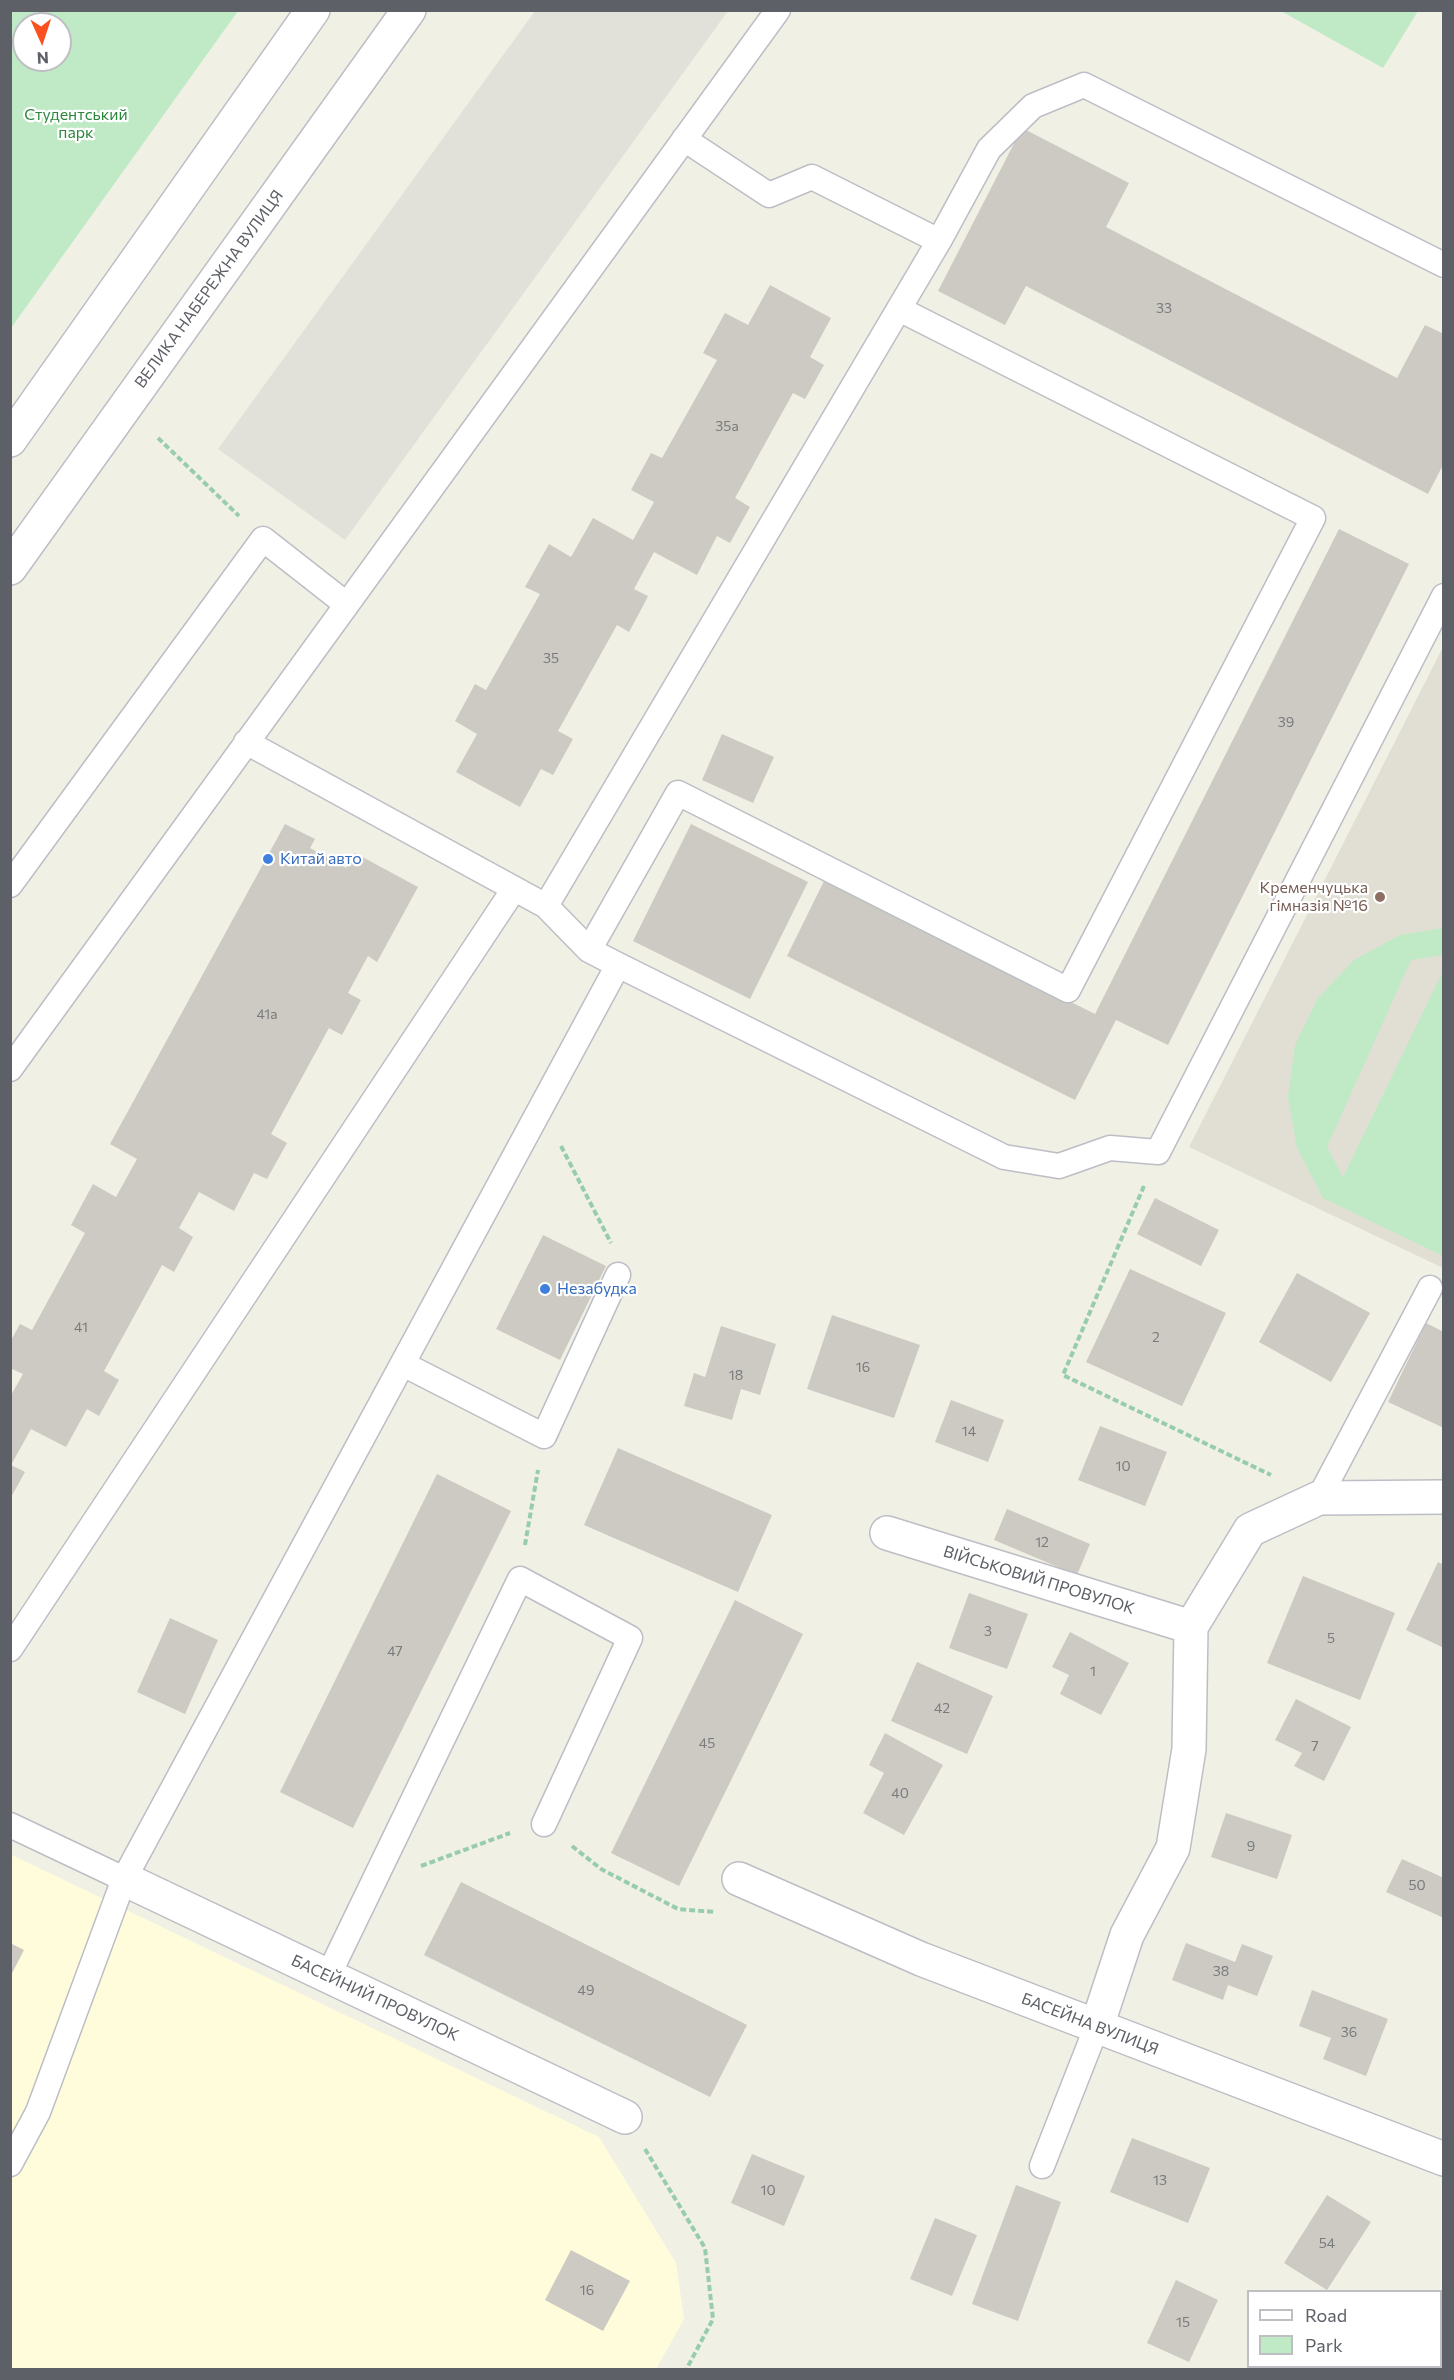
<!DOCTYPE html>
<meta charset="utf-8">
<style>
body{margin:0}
#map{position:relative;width:1454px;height:2380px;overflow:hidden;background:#f1f0e5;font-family:Commissioner,sans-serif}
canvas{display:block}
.frame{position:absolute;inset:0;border:12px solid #5d6067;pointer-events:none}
.legend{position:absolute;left:1247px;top:2290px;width:195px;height:78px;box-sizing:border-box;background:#fff;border:2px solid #bebfc2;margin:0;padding:8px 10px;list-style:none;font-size:18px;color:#5d6067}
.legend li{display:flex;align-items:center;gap:12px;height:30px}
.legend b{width:30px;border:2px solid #bebfc2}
.north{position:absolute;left:12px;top:12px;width:60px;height:60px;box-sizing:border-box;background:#fff;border:2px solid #bebfc2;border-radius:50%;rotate:177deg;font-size:16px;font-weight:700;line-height:24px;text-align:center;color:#5d6067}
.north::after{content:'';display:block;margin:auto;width:21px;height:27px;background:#fb5120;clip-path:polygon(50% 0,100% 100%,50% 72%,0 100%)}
</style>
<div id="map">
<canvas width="1454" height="2380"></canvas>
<div class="frame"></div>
<ul class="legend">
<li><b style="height:8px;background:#fff"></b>Road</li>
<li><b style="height:16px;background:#bfeac5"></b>Park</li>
</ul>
<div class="north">N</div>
</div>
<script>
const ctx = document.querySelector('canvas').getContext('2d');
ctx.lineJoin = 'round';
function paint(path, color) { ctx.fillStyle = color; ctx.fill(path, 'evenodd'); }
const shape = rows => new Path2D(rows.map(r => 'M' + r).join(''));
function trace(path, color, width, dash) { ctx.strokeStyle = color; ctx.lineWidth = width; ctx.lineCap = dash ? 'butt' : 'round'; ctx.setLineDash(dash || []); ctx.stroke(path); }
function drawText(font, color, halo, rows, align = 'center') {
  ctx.font = font + ' Commissioner,sans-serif'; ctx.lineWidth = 4.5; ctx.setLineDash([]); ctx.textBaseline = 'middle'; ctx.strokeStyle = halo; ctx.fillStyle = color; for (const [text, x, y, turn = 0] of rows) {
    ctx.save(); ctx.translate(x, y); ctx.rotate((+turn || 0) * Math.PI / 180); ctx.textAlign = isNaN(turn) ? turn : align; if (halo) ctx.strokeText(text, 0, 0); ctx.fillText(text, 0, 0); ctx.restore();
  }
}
const commercial = shape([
 [10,1854,599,2137,676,2263,684,2319,656,2369,11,2369]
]);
const industrial = shape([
 [535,11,728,11,345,540,218,449]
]);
const education = shape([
 [1443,647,1443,1268,1189,1147]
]);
const green = shape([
 [11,10,238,11,11,328,10,11],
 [24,24,60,24,60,60,24,60],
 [1281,11,1418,11,1383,68],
 [1443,928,1443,955,1411,960,1327,1147,1343,1177,1443,971,1443,1256,1323,1198,1297,1148,1288,1097,1295,1045,1318,998,1354,960,1400,935]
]);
const building = shape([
 [1022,128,1129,183,1106,227,1397,378,1425,325,1444,334,1444,463,1428,494,1026,286,1005,325,938,291],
 [770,285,831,318,810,357,824,365,805,399,793,393,735,498,750,507,730,543,717,536,697,575,654,552,634,589,648,596,643,606,629,632,617,625,558,731,573,739,553,775,541,769,520,807,456,772,477,734,455,721,475,684,486,690,540,594,525,587,549,544,571,557,593,518,633,540,654,502,631,490,651,453,662,458,717,360,703,353,725,313,748,325],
 [1339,529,1409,564,1168,1045,1116,1020,1075,1100,787,956,825,879,1095,1014],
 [722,734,774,757,753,803,702,780],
 [285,824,315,839,310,848,346,868,355,853,418,887,377,962,368,956,348,993,361,1000,342,1035,329,1028,271,1134,287,1143,267,1179,254,1173,234,1211,199,1192,179,1228,193,1237,174,1272,162,1265,104,1371,119,1380,99,1416,87,1409,66,1447,31,1429,11,1465,25,1472,10,1499,10,1397,23,1374,10,1368,10,1342,20,1324,32,1330,85,1233,71,1225,93,1184,116,1197,137,1159,110,1144],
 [691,824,808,882,750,999,633,941],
 [1155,1198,1219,1230,1201,1266,1137,1234],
 [543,1235,606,1266,560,1360,496,1329],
 [1130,1269,1226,1313,1182,1406,1086,1362],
 [1297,1273,1370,1313,1331,1382,1259,1342],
 [832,1315,920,1345,894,1418,807,1389],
 [1426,1323,1444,1332,1444,1428,1388,1402],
 [721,1326,776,1344,760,1395,741,1389,732,1420,684,1406,694,1373,705,1377],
 [951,1400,1004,1420,988,1462,935,1442],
 [1100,1426,1167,1452,1145,1506,1078,1480],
 [618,1448,772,1515,738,1592,584,1525],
 [437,1474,511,1511,353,1828,280,1792],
 [1007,1509,1090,1544,1077,1575,994,1540],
 [1438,1562,1444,1565,1444,1648,1406,1630],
 [1303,1576,1395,1613,1360,1700,1267,1663],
 [969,1593,1028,1614,1007,1669,949,1648],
 [735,1600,803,1634,679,1886,611,1853],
 [170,1618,218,1640,185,1714,137,1692],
 [1070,1632,1129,1663,1101,1715,1060,1694,1069,1675,1052,1667],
 [917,1662,993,1696,967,1754,891,1721],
 [1296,1699,1351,1727,1324,1781,1294,1766,1302,1753,1275,1740],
 [885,1733,943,1765,904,1835,863,1813,884,1773,869,1765],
 [1226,1813,1292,1835,1277,1879,1211,1857],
 [1402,1859,1444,1878,1444,1918,1386,1892],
 [461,1882,747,2025,710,2097,424,1955],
 [10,1943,24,1950,10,1977],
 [1186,1943,1235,1962,1242,1944,1273,1956,1257,1996,1228,1985,1223,2000,1172,1980],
 [1312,1990,1388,2019,1366,2076,1323,2059,1331,2038,1299,2026],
 [1132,2138,1210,2168,1188,2223,1110,2192],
 [752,2154,805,2176,784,2226,731,2203],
 [1016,2185,1061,2202,1018,2321,972,2304],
 [1327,2195,1371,2222,1327,2290,1284,2263],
 [935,2218,977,2235,952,2296,910,2279],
 [571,2250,630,2281,603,2331,545,2300],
 [1176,2280,1218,2300,1189,2362,1147,2343],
 [1256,2366,1324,2366,1323,2370,1255,2370]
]);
const path = shape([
 [158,438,239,516],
 [561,1146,611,1243],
 [1144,1186,1063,1375,1271,1475],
 [525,1545,538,1470],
 [572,1846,601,1869,678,1909,715,1912],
 [421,1866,510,1833],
 [645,2149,705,2248,713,2319,686,2370]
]);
const service = shape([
 [684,139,769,195,812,177,939,241,989,149,1033,106,1084,85,1444,265],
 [246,742,546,906,589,950,618,965,1004,1157,1059,1166,1110,1148,1158,1152,1444,596],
 [10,885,263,539,346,604],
 [546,906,939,241],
 [589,950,678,793,1068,990,1313,518,899,309],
 [10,1069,778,10],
 [403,1364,544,1436,618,1275],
 [1319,1498,1430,1288],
 [10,1649,514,889],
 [10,1825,124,1879],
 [328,1976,520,1579,630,1638,544,1824],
 [10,2164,38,2112,124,1879,618,965],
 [1042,2166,1097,2026]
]);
const minor = shape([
 [887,1533,1191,1627],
 [124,1879,625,2117],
 [739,1879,921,1959,1444,2159],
 [1097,2026,1127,1935,1173,1848,1189,1749,1191,1627,1250,1530,1319,1498,1444,1497]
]);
const tertiary = shape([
 [10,440,313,10],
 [10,568,409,10]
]);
const markers = [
 [268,859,6,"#3f7fe0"],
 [1380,897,6,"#8d6e63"],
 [545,1289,6,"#3f7fe0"]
];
const numberNames = [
 ["33",1164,308],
 ["35а",727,426],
 ["35",551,658],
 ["39",1286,722],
 ["41а",267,1014],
 ["41",81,1327],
 ["2",1156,1337],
 ["16",863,1367],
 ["18",736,1375],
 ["14",969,1431],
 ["10",1123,1466],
 ["12",1042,1542],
 ["3",988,1631],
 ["5",1331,1638],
 ["47",395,1651],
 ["1",1093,1671],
 ["42",942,1708],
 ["45",707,1743],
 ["7",1315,1746],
 ["40",900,1793],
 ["9",1251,1846],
 ["50",1417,1885],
 ["38",1221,1971],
 ["49",586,1990],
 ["36",1349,2032],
 ["13",1160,2180],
 ["10",768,2190],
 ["54",1327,2243],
 ["16",587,2290],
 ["15",1183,2322]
];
const parkNames = [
 ["Студентський",76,115],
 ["парк",76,133]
];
const streetNames = [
 ["ВЕЛИКА НАБЕРЕЖНА ВУЛИЦЯ",209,289,-54],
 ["ВІЙСЬКОВИЙ ПРОВУЛОК",1039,1580,17],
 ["БАСЕЙНИЙ ПРОВУЛОК",375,1998,25],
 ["БАСЕЙНА ВУЛИЦЯ",1090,2024,21]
];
const shopNames = [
 ["Китай авто",280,859],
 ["Незабудка",557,1289]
];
const educationNames = [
 ["Кременчуцька",1368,888],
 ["гімназія №16",1368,906]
];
paint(commercial, '#fffcdc');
paint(industrial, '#e1e1d9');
paint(education, '#e1dfd4');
paint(green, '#bfeac5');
paint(building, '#cccac2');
trace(service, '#bdbec5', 27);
trace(minor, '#bdbec5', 36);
trace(tertiary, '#bdbec5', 36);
trace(path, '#97ccae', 4, [6, 3]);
trace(service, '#fff', 24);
trace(minor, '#fff', 33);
trace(tertiary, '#fff', 33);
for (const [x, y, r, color] of markers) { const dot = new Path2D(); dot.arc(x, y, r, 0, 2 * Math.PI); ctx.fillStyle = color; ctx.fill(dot); trace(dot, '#fff', 2); }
drawText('14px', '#797a7e', null, numberNames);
drawText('16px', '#2c873d', '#fff', parkNames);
drawText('16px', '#5d6067', '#fff', streetNames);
drawText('16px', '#366cbe', '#fff', shopNames, 'left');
drawText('16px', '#785e54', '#fff', educationNames, 'right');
</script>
